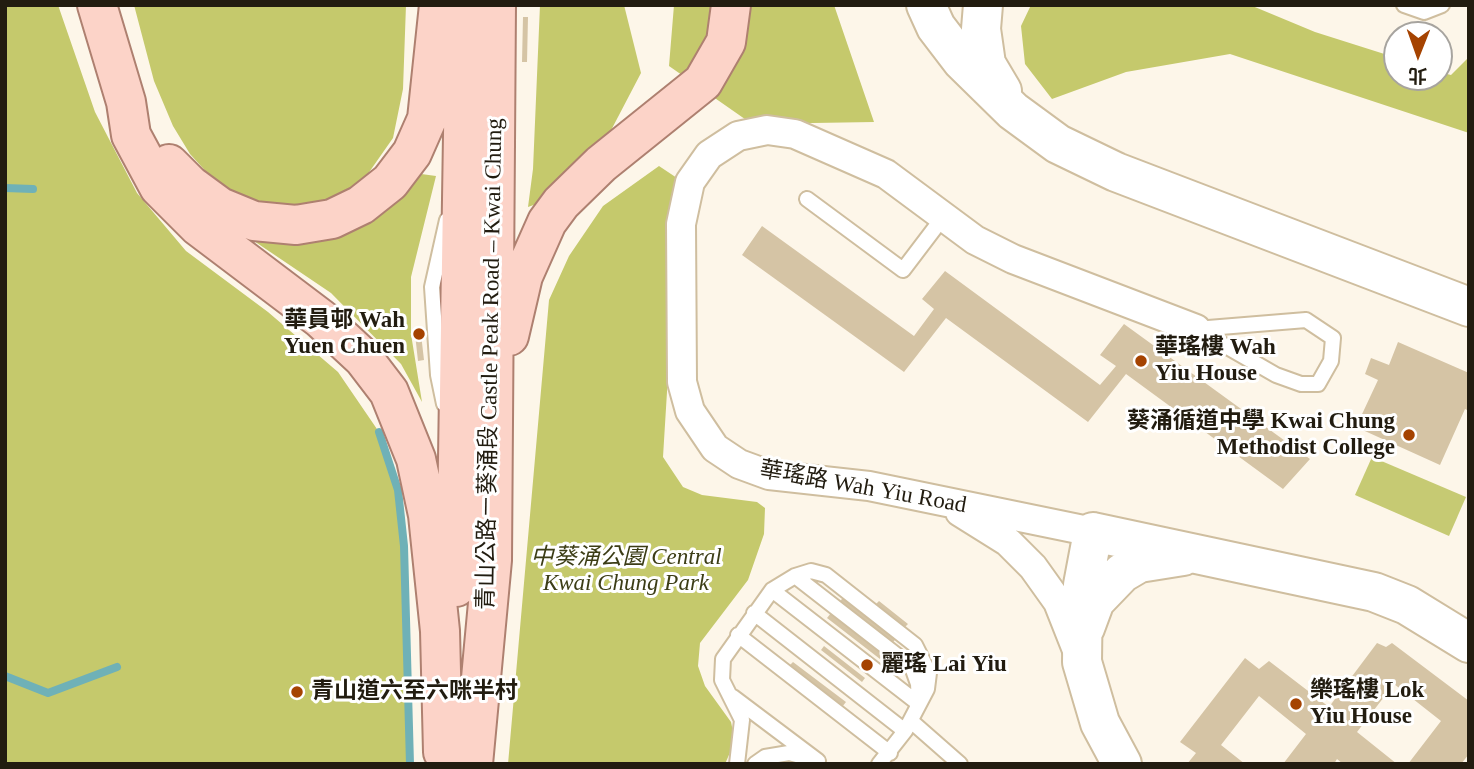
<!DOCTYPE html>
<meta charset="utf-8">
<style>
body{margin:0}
#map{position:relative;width:1474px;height:769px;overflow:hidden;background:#fdf6e9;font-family:"Times New Roman","Noto Sans TC",serif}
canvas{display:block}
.frame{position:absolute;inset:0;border:7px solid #221c10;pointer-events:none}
.north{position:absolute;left:1383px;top:21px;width:70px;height:70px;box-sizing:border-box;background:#fff;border:2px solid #a7a49f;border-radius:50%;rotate:181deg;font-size:19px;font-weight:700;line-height:28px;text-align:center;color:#221c10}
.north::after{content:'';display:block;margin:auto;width:24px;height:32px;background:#a54301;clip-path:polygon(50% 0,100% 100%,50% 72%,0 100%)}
</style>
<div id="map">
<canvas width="1474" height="769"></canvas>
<div class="frame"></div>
<div class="north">北</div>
</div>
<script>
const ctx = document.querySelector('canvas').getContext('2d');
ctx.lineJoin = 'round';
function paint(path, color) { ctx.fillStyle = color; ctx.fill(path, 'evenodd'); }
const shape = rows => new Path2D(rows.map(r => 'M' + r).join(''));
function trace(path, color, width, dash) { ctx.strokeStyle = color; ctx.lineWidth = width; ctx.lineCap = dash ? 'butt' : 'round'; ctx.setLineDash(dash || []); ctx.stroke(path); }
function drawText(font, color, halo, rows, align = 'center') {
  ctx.font = font + ' "Times New Roman","Noto Sans TC",serif'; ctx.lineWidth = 6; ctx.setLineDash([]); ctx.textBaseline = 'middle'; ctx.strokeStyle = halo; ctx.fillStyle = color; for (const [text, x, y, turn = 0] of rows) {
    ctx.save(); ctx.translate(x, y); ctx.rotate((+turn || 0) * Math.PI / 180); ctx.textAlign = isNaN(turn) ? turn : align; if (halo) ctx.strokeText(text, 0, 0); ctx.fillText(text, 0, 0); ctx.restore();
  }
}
const green = shape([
 [1372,457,1466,497,1449,536,1355,495]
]);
const forest = shape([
 [5,5,58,5,95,112,137,193,186,251,268,312,338,372,379,432,398,490,404,546,410,764,5,764],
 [134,5,406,5,403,89,393,138,365,178,344,198,289,210,231,199,190,154,173,126,154,81],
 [540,5,624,5,641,73,607,138,542,202,528,207,533,169],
 [674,5,834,5,874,122,752,124,669,66],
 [1031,5,1250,5,1315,32,1397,58,1397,77,1439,77,1439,72,1451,75,1469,57,1469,133,1230,54,1126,72,1052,99,1025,64,1021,26],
 [659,166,680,180,663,457,683,487,702,495,757,502,765,508,764,534,748,580,700,643,698,666,705,686,731,722,735,741,725,764,508,764,549,300,569,256,603,206],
 [414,173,436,176,411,277,411,334,422,402,401,364,331,293,214,214,257,233]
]);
const stream = shape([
 [5,188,33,189],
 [379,432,398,490,404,546,410,764],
 [5,676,48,693,117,667]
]);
const building = shape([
 [523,17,528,17,527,62,522,62],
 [762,226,914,336,934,309,922,299,945,271,1100,385,1116,366,1100,355,1124,324,1310,459,1283,489,1126,374,1088,422,946,318,904,372,742,255],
 [415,334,421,334,424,360,418,361],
 [1398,342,1469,373,1469,411,1465,409,1440,465,1356,427,1378,380,1365,374,1371,358,1389,365],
 [843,597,896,639,892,643,840,602],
 [879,601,908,624,904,628,875,605],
 [831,613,884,654,880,659,827,618],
 [1377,643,1386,647,1392,643,1469,701,1469,754,1461,764,1408,764,1441,721,1394,684,1357,732,1397,764,1343,764,1337,759,1334,764,1283,764,1306,734,1259,696,1221,745,1245,764,1187,764,1196,753,1180,742,1245,658,1259,669,1269,661,1329,707],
 [824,646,865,678,862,682,821,650],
 [793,662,846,702,842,707,789,666]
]);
const lane = shape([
 [1404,5,1424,12,1442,5],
 [807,199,903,270,944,216],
 [1306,320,1333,338,1331,361,1318,384,1301,384,1276,375,1196,329,1306,320],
 [444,404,438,375,432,287,447,220],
 [795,576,912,667,918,684,919,702],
 [772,590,919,704],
 [754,613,905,731],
 [738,635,890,753],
 [733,697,818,761],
 [911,721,960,764],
 [737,764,742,720,722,680,723,659,772,590,795,576,811,571,826,575,915,645,929,673,927,689,905,731,879,764],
 [755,764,765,757,789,753,808,758]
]);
const street = shape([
 [960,512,1008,542,1033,567,1058,602,1077,650],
 [1093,532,869,486,769,475,739,464,715,448,690,411,682,382,681,224,690,182,709,155,738,136,767,130,795,134,886,174,975,240,1013,259,1196,329]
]);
const secondary = shape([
 [926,5,936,27,962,61,1013,111,1058,144,1116,172,1469,307],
 [983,5,981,29,986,64,1002,91],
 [1085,628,1095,601,1122,573,1139,563,1183,556],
 [1122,764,1100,723,1082,662,1083,585,1093,532,1374,592,1407,605,1469,643]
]);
const primary = shape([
 [97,5,126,102,131,135,159,187,198,226,321,319,363,358,389,392,416,459,428,515,440,631,443,752],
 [169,164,190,185,220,207,254,221,296,225,332,219,361,205,390,182,412,153,427,119,439,5],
 [509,336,523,276,547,222,561,203,601,164,703,82,726,42,731,5],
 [456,587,465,5],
 [473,764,492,560,496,5]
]);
const markers = [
 [419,334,7,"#a54301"],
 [1141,361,7,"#a54301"],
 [1409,435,7,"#a54301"],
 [867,665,7,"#a54301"],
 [297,692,7,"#a54301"],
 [1296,704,7,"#a54301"]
];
const poiNames = [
 ["華員邨 Wah",405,321,"right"],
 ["Yuen Chuen",405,347,"right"],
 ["華瑤樓 Wah",1155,348],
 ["Yiu House",1155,374],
 ["葵涌循道中學 Kwai Chung",1395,422,"right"],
 ["Methodist College",1395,448,"right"],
 ["麗瑤 Lai Yiu",881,665],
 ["樂瑤樓 Lok",1310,691],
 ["Yiu House",1310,717],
 ["青山道六至六咪半村",311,692]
];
const streetNames = [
 ["青山公路－葵涌段 Castle Peak Road – Kwai Chung",491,364,-89],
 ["華瑤路 Wah Yiu Road",863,488,10]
];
const parkNames = [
 ["中葵涌公園 Central",626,558],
 ["Kwai Chung Park",626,584]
];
paint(green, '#c6ca73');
paint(forest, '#c5c96c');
trace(stream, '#6fb1b7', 8);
paint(building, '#d5c4a5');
trace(lane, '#cfbe9f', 18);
trace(street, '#cfbe9f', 32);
trace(secondary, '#cfbe9f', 42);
trace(primary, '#ae8070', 42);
trace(lane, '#fff', 14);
trace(street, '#fff', 28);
trace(secondary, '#fff', 38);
trace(primary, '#fcd3c8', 38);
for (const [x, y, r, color] of markers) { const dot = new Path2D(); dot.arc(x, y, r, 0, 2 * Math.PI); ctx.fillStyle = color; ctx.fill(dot); trace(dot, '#fff', 2.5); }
drawText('bold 23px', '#221c10', '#fff', poiNames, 'left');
drawText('23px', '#221c10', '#fff', streetNames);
drawText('italic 23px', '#3c3d16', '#fff', parkNames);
</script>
